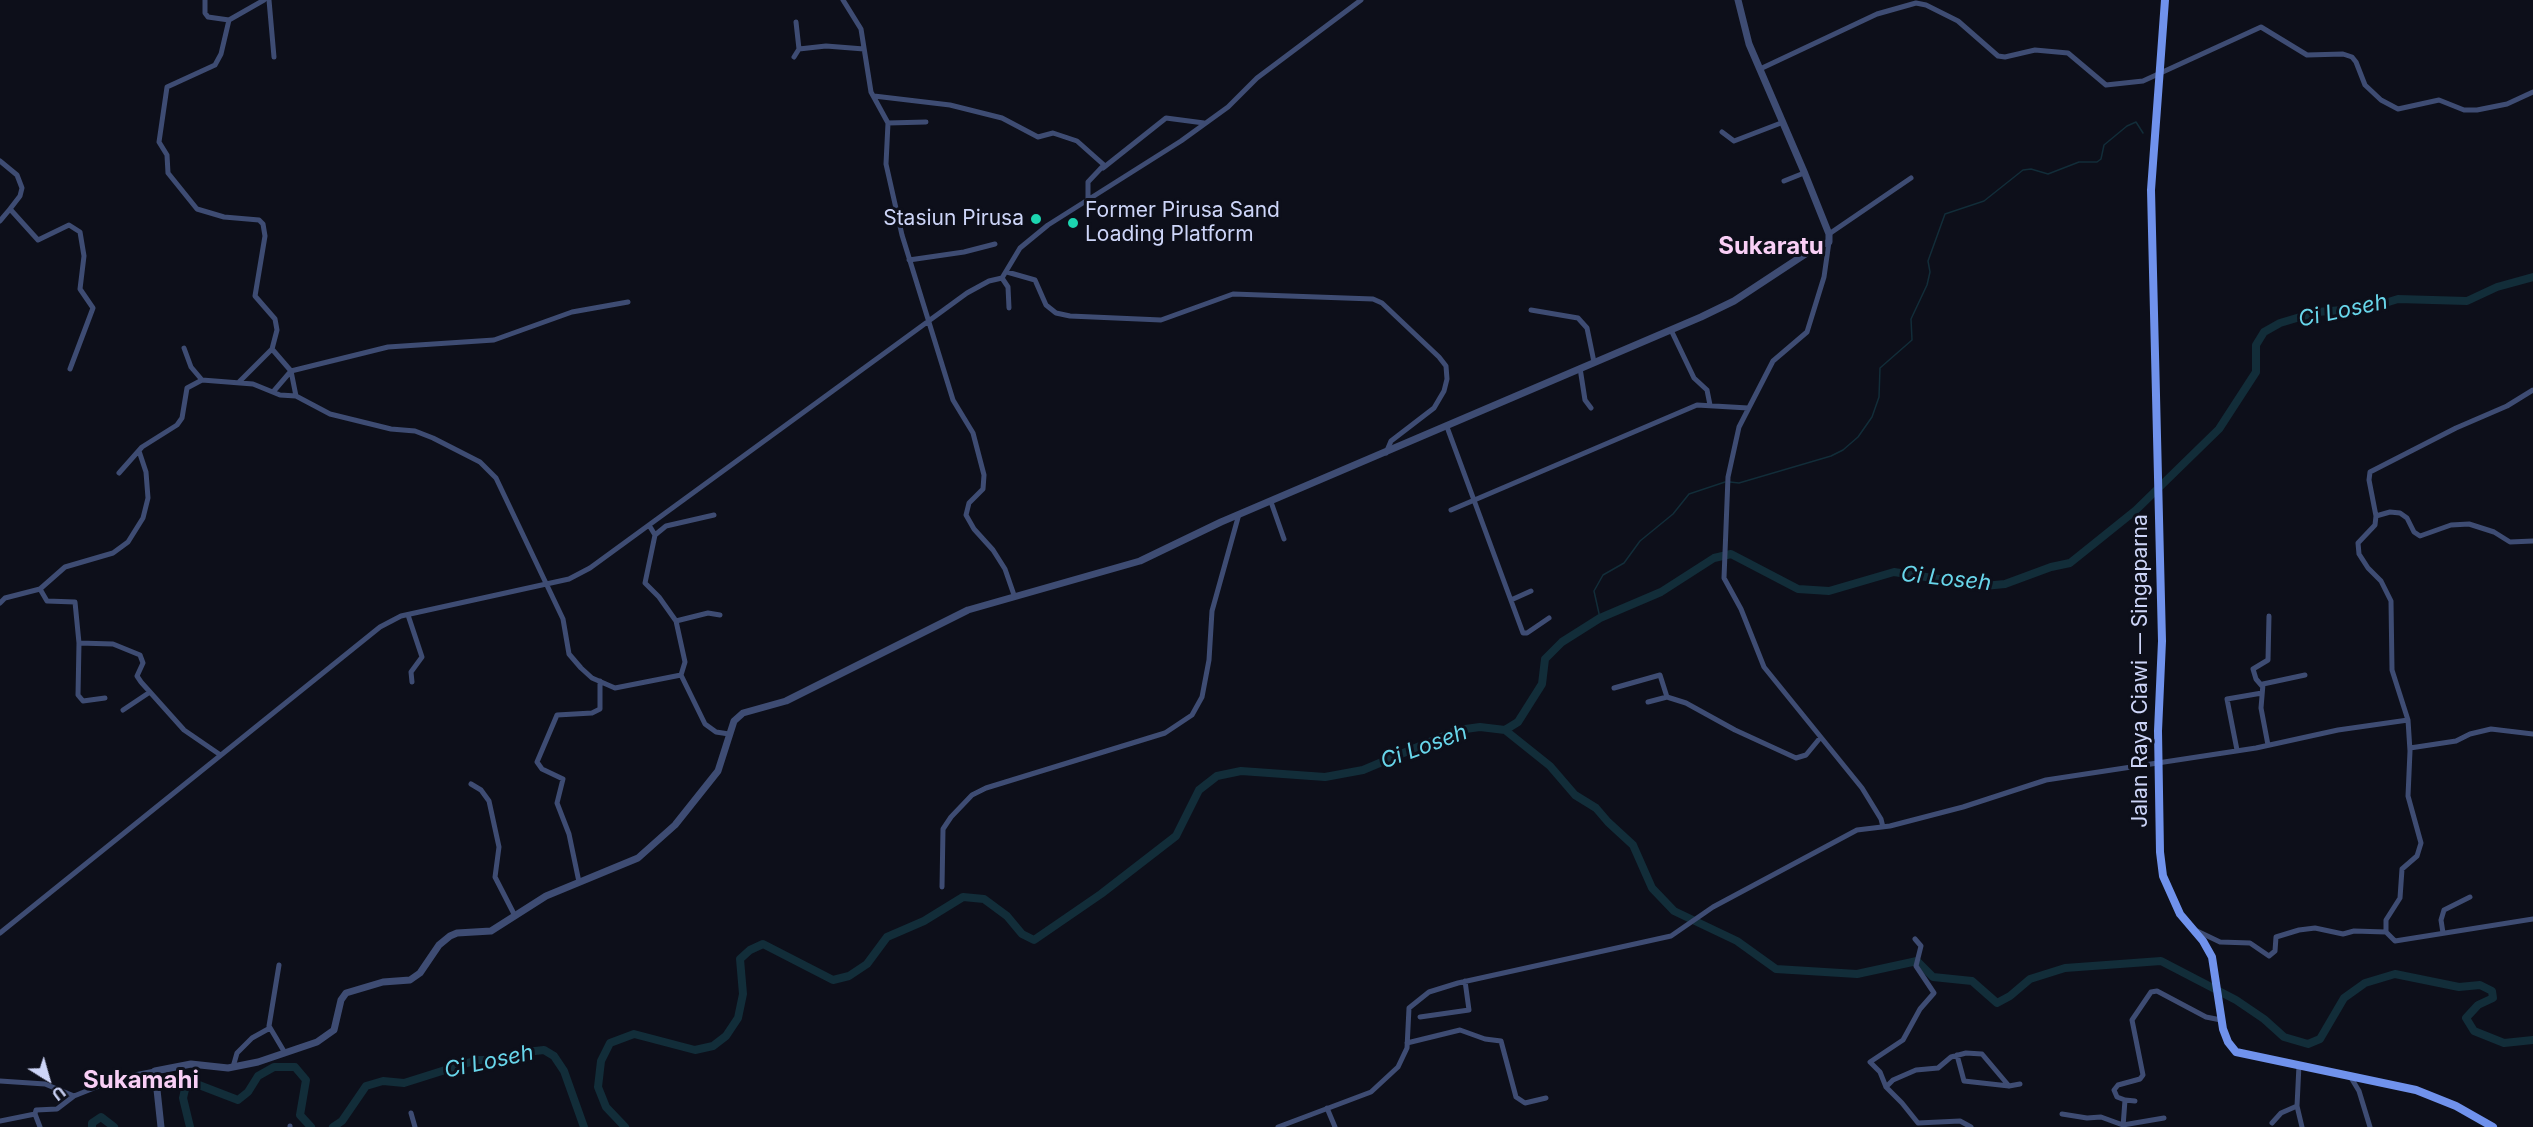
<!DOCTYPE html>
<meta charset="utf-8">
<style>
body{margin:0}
#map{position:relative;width:2533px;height:1127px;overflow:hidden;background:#0d0f1a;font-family:Inter,sans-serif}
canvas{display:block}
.north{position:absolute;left:18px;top:1049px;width:60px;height:60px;-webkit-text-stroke:4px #0d0f1a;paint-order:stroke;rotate:143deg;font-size:16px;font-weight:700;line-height:24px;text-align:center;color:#cdd5f8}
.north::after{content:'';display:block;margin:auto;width:21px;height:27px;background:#cdd5f8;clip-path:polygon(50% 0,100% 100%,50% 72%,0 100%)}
</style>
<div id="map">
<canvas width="2533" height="1127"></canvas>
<div class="north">U</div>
</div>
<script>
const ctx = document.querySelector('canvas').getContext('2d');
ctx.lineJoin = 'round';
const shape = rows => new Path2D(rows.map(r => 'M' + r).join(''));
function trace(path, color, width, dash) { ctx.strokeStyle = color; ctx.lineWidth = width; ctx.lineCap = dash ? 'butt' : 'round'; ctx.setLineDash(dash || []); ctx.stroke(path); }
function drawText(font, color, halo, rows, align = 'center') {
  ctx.font = font + ' Inter,sans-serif'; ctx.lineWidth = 6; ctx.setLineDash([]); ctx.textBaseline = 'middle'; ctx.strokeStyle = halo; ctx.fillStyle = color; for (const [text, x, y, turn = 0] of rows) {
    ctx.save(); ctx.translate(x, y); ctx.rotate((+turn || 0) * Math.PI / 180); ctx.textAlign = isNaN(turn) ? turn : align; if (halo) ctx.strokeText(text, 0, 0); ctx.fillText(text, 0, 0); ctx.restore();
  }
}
const stream = shape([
 [1730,482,1739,483,1831,456,1843,450,1858,437,1872,417,1879,397,1880,368,1912,340,1911,319,1927,285,1930,272,1928,261,1945,214,1984,201,2023,170,2031,169,2048,174,2079,162,2097,162,2101,159,2104,145,2127,126,2136,122,2143,133],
 [1600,618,1594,591,1603,575,1624,563,1640,541,1673,514,1689,494,1725,482]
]);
const river = shape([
 [1505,730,1550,766,1575,795,1596,808,1608,822,1633,845,1652,888,1674,911,1737,941,1776,969,1857,974,1917,961,1933,977,1972,981,1997,1003,2010,996,2030,979,2065,968,2161,961,2236,1000,2264,1019,2284,1037,2308,1044,2320,1039,2344,998,2365,983,2395,974,2459,987,2480,985,2492,991,2493,998,2478,1005,2466,1018,2474,1031,2504,1043,2533,1040],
 [92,1127,92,1123,101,1117,114,1127],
 [190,1127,183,1098,186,1085,199,1085,238,1100,248,1092,258,1076,274,1067,295,1067,306,1080,300,1115,311,1127],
 [333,1127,342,1121,366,1086,383,1081,404,1083,477,1060,511,1060,526,1052,544,1050,554,1056,564,1071,584,1127],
 [625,1127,606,1107,598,1087,601,1061,610,1043,634,1034,695,1050,713,1046,726,1036,738,1018,743,994,740,959,750,950,763,944,833,980,849,976,867,964,887,937,924,921,963,897,984,899,1007,916,1022,934,1034,940,1101,894,1176,836,1199,790,1217,776,1241,771,1325,777,1363,770,1458,730,1480,727,1505,730,1518,722,1542,684,1545,659,1562,642,1600,618,1661,592,1714,558,1731,554,1798,589,1829,591,1894,572,1984,586,2005,584,2051,567,2070,563,2136,510,2219,429,2256,372,2256,345,2264,332,2280,323,2317,312,2369,308,2398,299,2467,301,2497,287,2533,277]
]);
const minor = shape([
 [205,0,205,13,208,17,229,20,264,0],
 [269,0,274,57],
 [843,0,861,29,871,92,888,123,886,164,902,235,953,400,973,433,984,475,983,489,969,503,966,515,974,529,993,550,1005,569,1014,595],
 [229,20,221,54,215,65,167,87,159,142,167,155,168,173,197,209,224,217,259,220,263,224,265,236,255,296,275,319,277,330,272,349,291,371,296,396],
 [799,49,826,46,864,49],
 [794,57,799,49,796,22],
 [1760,69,1877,14,1916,3,1926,5,1958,21,1998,56,2005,57,2035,50,2068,53,2106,85,2143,81,2261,27,2307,55,2343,54,2352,57,2356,62,2365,85,2381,100,2398,109,2439,100,2464,110,2477,110,2507,104,2533,92],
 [874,96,950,105,1002,118,1038,137,1053,133,1077,141,1104,165,1088,182,1088,198],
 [888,123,926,122],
 [1722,132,1734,141,1781,123],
 [0,161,17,175,22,188,20,196,10,209,38,240,69,225,80,232,84,256,80,289,93,308,70,369],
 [1103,168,1166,118,1204,123],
 [1784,181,1804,173],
 [0,221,10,209],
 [1829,234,1911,178],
 [1829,242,1824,277,1807,332,1773,361,1739,427,1728,477,1724,578,1741,609,1764,667,1862,788,1881,819,1883,827],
 [909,260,964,252,995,244],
 [1007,272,1035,280,1046,305,1056,313,1070,316,1161,320,1233,294,1373,299,1382,303,1439,357,1446,366,1447,379,1444,391,1434,408,1391,441,1386,453],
 [1002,278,1008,287,1009,308],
 [1531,310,1578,318,1587,328,1594,362],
 [1671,330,1694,378,1707,390,1710,405],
 [184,348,191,367,202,380],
 [1580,368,1585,400,1591,408],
 [239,382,272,349],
 [2533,390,2507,406,2456,428,2370,472,2369,480,2376,516,2375,525,2358,543,2359,554,2368,568,2381,581,2391,601,2392,670,2408,720,2410,751,2408,796,2421,843,2417,856,2402,869,2400,898,2386,920,2386,932,2395,941,2533,919],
 [273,392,291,371,388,347,494,340,572,312,628,302],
 [1447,427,1523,633,1527,633,1549,618],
 [119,473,142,447,177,425,182,418,187,388,202,380,253,384,280,395,296,396,330,414,391,429,415,431,433,438,480,462,496,478,563,619,569,654,581,668,592,678,615,688,681,675,705,724,716,732,729,734],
 [1271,502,1284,539],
 [1451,510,1697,405,1748,408],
 [2376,516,2390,512,2400,513,2407,518,2414,532,2420,536,2451,525,2469,524,2494,532,2510,542,2533,541],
 [649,525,655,535,645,583,659,597,676,621,685,662,681,675],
 [655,535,666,526,714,515],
 [40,589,65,567,113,553,128,542,143,518,148,498,146,472,139,451],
 [1511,600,1531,591],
 [0,603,5,598,40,589,47,601,75,602,79,643,113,644,140,655,143,663,137,676,141,682,184,730,219,754],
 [408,615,422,657,411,672,412,682],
 [676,621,708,613,720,615],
 [79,643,78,695,83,701,105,698],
 [2262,686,2256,679,2253,669,2268,660,2269,616],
 [1614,688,1660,675,1667,697],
 [1648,702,1667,697,1686,703,1735,730,1796,758,1806,755,1820,738],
 [123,710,150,692],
 [2268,745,2261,708,2263,684,2305,675],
 [2410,748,2456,741,2470,734,2491,729,2533,734],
 [2237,750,2227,699,2262,693],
 [471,784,481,790,489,801,499,847,495,877,514,914],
 [579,882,569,834,557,803,563,779,542,769,537,762,557,715,592,713,600,709,600,681],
 [942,887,943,829,951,817,972,795,986,788,1165,733,1192,715,1202,697,1209,660,1212,611,1239,514],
 [2197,931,2220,942,2250,943,2269,956,2275,951,2276,937,2299,930,2315,928,2343,934,2354,931,2386,932],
 [0,933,380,627,401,616,569,579,590,568,967,293,989,281,1002,278,1020,248,1048,225,1181,141,1228,107,1257,78,1361,0],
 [2443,933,2441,920,2444,910,2470,897],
 [1915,939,1921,946,1916,966,1934,993,1920,1009,1903,1040,1870,1062,1880,1072,1886,1087,1902,1103,1918,1123,1960,1121,1971,1127],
 [279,965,269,1026,285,1053],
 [1420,1017,1469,1010,1465,981],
 [1407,1043,1460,1030,1485,1039,1501,1041,1516,1097,1525,1103,1546,1098],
 [1957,1055,1964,1081,2009,1086,2020,1084],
 [2299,1065,2297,1106,2302,1127],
 [233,1067,237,1053,252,1038,270,1028],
 [2350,1076,2359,1091,2370,1127],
 [0,1081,45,1084,74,1096,119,1078,155,1071],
 [1886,1087,1893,1080,1916,1070,1938,1068,1951,1057,1966,1053,1982,1054,2009,1086],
 [2125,1100,2135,1101],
 [1327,1108,1335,1127],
 [411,1113,415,1127],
 [2062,1114,2087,1118,2101,1117,2123,1125,2164,1118],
 [0,1121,35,1114],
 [2272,1123,2281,1113,2297,1106],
 [290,1126,290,1127],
 [40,1127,35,1114,36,1110,57,1109,74,1096],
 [1278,1127,1371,1092,1398,1067,1407,1048,1409,1008,1429,992,1458,983,1671,936,1713,907,1857,830,1890,826,1963,807,2046,780,2256,748,2338,730,2408,720],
 [2123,1127,2125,1100,2117,1097,2114,1090,2118,1085,2140,1079,2143,1075,2132,1020,2151,992,2157,991,2206,1017,2221,1020]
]);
const tertiary = shape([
 [161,1127,155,1071,191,1064,228,1068,258,1062,317,1042,334,1030,341,1000,346,993,383,982,410,980,420,973,439,945,450,936,457,933,491,931,546,896,638,858,675,825,718,771,734,721,743,713,786,701,968,610,1140,561,1221,522,1701,317,1734,301,1816,247,1829,242,1829,234,1805,174,1749,44,1738,0]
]);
const secondary = shape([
 [2165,0,2151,190,2162,641,2158,731,2160,852,2163,876,2180,914,2203,941,2212,957,2223,1029,2228,1042,2236,1052,2416,1090,2456,1106,2493,1127]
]);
const markers = [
 [1036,219,6,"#1cd5b0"],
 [1073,223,6,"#1cd5b0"]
];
const poiNames = [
 ["Former Pirusa Sand",1085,211],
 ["Loading Platform",1085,235],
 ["Stasiun Pirusa",1024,219,"right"]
];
const streetNames = [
 ["Jalan Raya Ciawi — Singaparna",2141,671,-90]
];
const waterNames = [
 ["Ci Loseh",2343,311,-12],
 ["Ci Loseh",1946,579,6],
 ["Ci Loseh",1424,747,-20],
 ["Ci Loseh",489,1062,-12]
];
const quarterNames = [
 ["Sukaratu",1771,247],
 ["Sukamahi",141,1081]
];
trace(stream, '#122d39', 1.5);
trace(river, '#122d39', 8);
trace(minor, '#3e4c73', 5);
trace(tertiary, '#3e4c73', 7);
trace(secondary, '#7092ec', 8);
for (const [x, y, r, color] of markers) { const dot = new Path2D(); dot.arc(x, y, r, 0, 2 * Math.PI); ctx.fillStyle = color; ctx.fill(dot); trace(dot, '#0d0f1a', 2); }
drawText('21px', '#cdd5f8', '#0d0f1a', poiNames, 'left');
drawText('21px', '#cdd5f8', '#0d0f1a', streetNames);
drawText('italic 22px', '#68d6eb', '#0d0f1a', waterNames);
drawText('bold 24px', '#f9cff6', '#0d0f1a', quarterNames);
</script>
